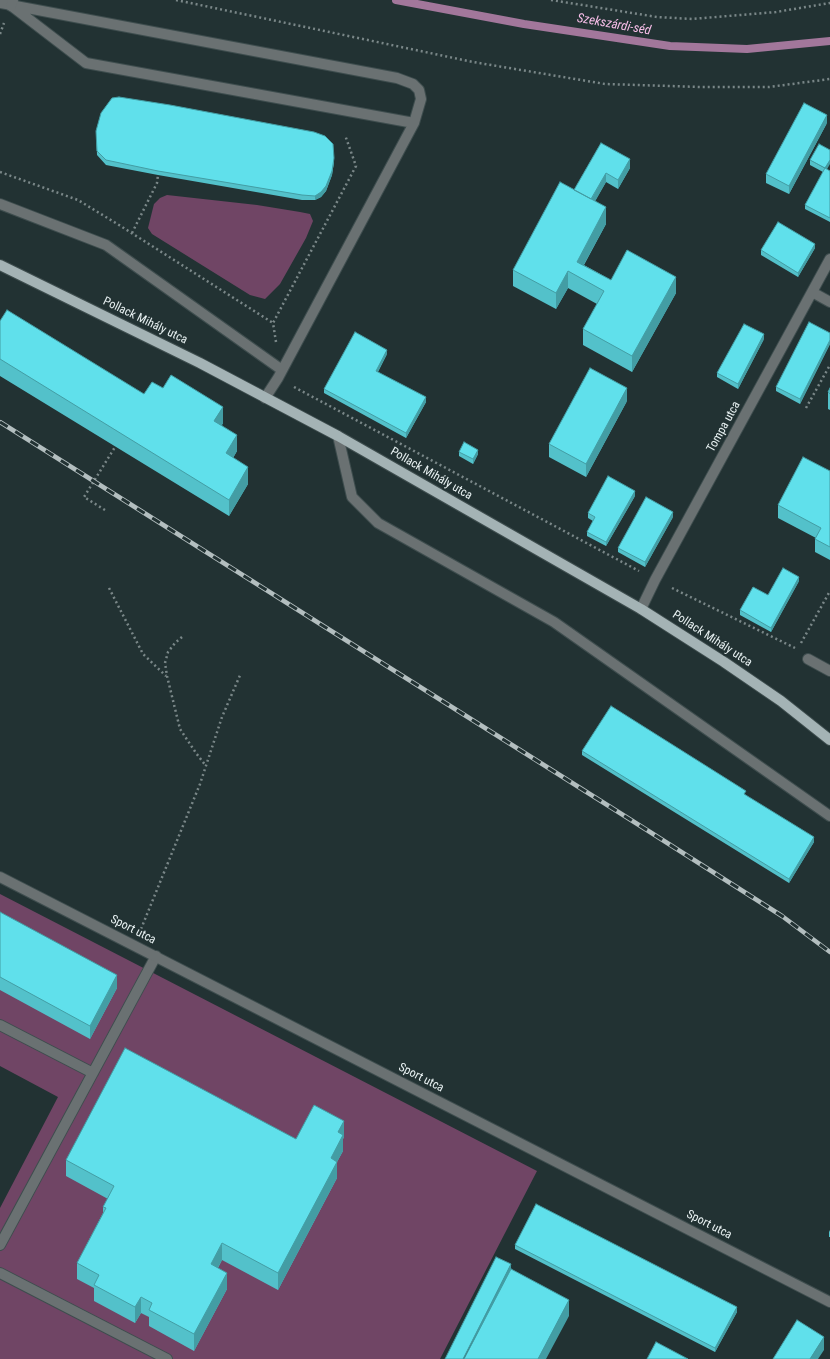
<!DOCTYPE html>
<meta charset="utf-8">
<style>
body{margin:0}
canvas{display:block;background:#223233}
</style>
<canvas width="830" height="1359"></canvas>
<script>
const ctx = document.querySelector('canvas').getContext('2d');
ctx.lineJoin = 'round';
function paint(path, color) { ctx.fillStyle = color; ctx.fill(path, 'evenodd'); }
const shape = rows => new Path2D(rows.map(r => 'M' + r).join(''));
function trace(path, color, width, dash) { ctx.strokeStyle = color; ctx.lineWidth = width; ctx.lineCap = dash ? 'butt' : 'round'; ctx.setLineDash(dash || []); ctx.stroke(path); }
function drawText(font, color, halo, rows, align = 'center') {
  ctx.font = font + ' "Roboto Condensed",sans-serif'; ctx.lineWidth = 4; ctx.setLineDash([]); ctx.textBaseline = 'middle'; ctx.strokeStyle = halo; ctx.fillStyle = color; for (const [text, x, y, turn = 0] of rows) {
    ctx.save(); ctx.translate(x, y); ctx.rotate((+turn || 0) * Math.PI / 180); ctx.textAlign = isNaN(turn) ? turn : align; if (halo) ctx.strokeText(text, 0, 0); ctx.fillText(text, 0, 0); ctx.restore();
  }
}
const green = shape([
 [167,195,257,205,300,212,310,214,313,221,306,238,280,284,265,299,250,295,152,234,148,228,154,204,160,198],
 [0,894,537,1171,440,1359,0,1359,0,1208,58,1097,0,1066]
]);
const stream = shape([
 [396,0,524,24,670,46,747,49,830,41]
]);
const path = shape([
 [176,0,473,62,605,84,701,87,769,87,830,79],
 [551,0,657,17,692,19,776,12,830,3],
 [0,34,4,23],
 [0,172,78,200,119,225,273,323],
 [132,233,157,183,158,175],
 [276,342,273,323,356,166,345,135],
 [294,387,639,571],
 [806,408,830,365],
 [105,510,84,497,115,447],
 [109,588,143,654,166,676],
 [672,588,795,648],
 [182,637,175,643,168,652,165,663,167,676,180,729,196,753,206,766],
 [801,643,830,591],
 [141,929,200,784,222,717,241,673]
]);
const lane = shape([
 [0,3,397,78,413,84,419,90,421,99,414,123,278,378,265,398],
 [13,7,86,63,414,123],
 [0,204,106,245,282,370],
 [338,436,352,497,378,523,554,622,830,816],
 [0,1025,93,1073],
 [0,1245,156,956],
 [0,1273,167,1359]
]);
const street = shape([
 [11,6,13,0],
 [812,292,830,302],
 [641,609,655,580,830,259],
 [808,659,830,671],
 [0,877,830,1302]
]);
const primary = shape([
 [0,265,200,363,338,436,641,609,724,662,781,701,830,740]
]);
const rail = shape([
 [0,422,650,832,782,916,830,952]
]);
const wall = shape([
 [827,123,789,194,766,183,766,174],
 [96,131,334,162,332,175,326,191,321,197,315,200,302,200,158,175,106,165,97,155],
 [601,143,630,168,618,189,606,182,595,201,606,224,584,265,611,280,676,293,632,372,583,345,583,329,597,304,568,288,556,309,513,286,513,270,574,190],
 [810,160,830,171,830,222,805,209,805,205,823,172,810,165],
 [815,248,798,277,761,255,761,250],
 [0,321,144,394,223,423,222,425,237,451,233,458,248,484,229,516,0,376],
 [830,333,830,344,800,404,776,391,776,387],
 [764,339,738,389,717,377,717,373],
 [387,354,378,372,426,402,406,438,324,393,324,389],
 [830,388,830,410,828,409,828,392],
 [627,401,586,477,549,457,549,444],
 [459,452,478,454,473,464,459,456],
 [830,471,830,560,815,552,815,539,816,538,778,518,778,505],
 [635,496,606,546,587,536,587,532,593,521,588,518,588,513],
 [673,517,645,567,618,552,618,548],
 [799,581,771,632,740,615,740,610],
 [582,751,746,795,746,796,814,842,789,883,582,755],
 [0,912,117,988,90,1039,0,990],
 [344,1137,343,1139,343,1151,337,1162,337,1178,278,1290,222,1260,218,1268,227,1289,194,1351,149,1326,149,1317,141,1313,135,1323,94,1301,94,1288,77,1279,77,1263,103,1213,103,1207,108,1199,66,1176,66,1160,296,1139],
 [830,1230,830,1237,829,1237,829,1232],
 [515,1245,737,1312,715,1352,515,1249]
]);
const shadedWall = shape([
 [827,115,827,123,789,194,789,186],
 [334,158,334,162,332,175,326,191,321,197,315,200,315,196],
 [630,159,630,168,618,189,618,180],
 [830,160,830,164,825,173,825,168],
 [606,173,606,182,588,214,588,205],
 [606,207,606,224,577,277,577,262],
 [815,244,815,248,798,277,798,273],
 [568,271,568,288,556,309,556,293],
 [676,277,676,293,632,372,632,356],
 [764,334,764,339,738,389,738,384],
 [830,340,830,344,800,404,800,399],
 [387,350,387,354,376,375,376,371],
 [627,388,627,401,586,477,586,464],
 [426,397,426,402,406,438,406,433],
 [223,407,223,423,214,437,214,421],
 [237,435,237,451,226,470,226,453],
 [478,450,478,454,473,464,473,459],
 [248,467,248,484,229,516,229,500],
 [635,491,635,496,606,546,606,542],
 [673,512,673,517,645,567,645,562],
 [799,577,799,581,771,632,771,628],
 [814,837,814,842,789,883,789,879],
 [117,975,117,988,90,1039,90,1026],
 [344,1121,344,1137,343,1139,343,1151,337,1162,337,1178,278,1290,278,1273,331,1158,338,1132],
 [222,1243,222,1260,211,1280,211,1264],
 [511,1264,511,1273,463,1359],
 [227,1273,227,1289,194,1351,194,1334],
 [141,1297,141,1313,135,1323,135,1307],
 [569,1300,569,1316,546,1359,538,1359],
 [737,1307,737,1312,715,1352,715,1348],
 [824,1337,824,1350,818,1359,810,1359]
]);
const building = shape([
 [119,97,170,105,314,132,325,136,333,144,334,158,332,171,326,186,321,192,315,196,302,195,158,171,106,160,97,151,96,131,101,113,112,98,119,97],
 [804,103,827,115,789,186,766,174,804,103],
 [601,143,630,159,618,180,606,173,591,199,574,190,601,143],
 [819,144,830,150,830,160,825,168,810,160,819,144],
 [825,168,830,171,830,218,805,205,825,168],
 [560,182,606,207,577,262,611,280,627,250,676,277,632,356,583,329,604,291,568,271,556,293,513,270,560,182],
 [778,222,815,244,798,273,761,250,778,222],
 [7,310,144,394,152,382,163,388,171,375,223,407,214,421,237,435,226,453,248,467,229,500,0,359,0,321,7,310],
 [809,322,830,333,830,340,800,399,776,387,809,322],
 [744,324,764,334,738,384,717,373,744,324],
 [355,332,387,350,376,371,426,397,406,433,324,389,355,332],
 [590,368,627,388,586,464,549,444,590,368],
 [830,388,830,394,828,392,830,388],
 [464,442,478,450,473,459,459,452,464,442],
 [803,457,830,471,830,547,815,539,821,528,778,505,803,457],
 [608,476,635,491,606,542,587,532,595,517,588,513,608,476],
 [646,497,673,512,645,562,618,548,646,497],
 [783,568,799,577,771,628,740,610,753,587,768,595,783,568],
 [611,706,746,791,744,794,814,837,789,879,582,751,611,706],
 [0,912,117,975,90,1026,0,977,0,912],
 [125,1048,296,1139,314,1105,344,1121,338,1132,343,1135,331,1158,337,1162,278,1273,222,1243,211,1264,227,1273,194,1334,149,1310,152,1303,141,1297,135,1307,94,1285,99,1275,77,1263,106,1208,103,1207,114,1186,66,1160,125,1048],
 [536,1204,737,1307,715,1348,515,1245,536,1204],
 [496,1257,511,1264,463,1359,445,1359,496,1257],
 [511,1269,569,1300,538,1359,464,1359,511,1269],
 [797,1320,824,1337,810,1359,773,1359,797,1320],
 [656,1342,688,1359,647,1359,656,1342]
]);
const streetNames = [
 ["Pollack Mihály utca",145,321,26],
 ["Tompa utca",724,427,-61],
 ["Pollack Mihály utca",431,474,30],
 ["Pollack Mihály utca",712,639,33],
 ["Sport utca",133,930,27],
 ["Sport utca",421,1078,27],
 ["Sport utca",709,1225,27]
];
const waterNames = [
 ["Szekszárdi-séd",614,25,10]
];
paint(green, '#704565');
trace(stream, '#a2779b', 8);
trace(lane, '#3e4d4e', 12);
trace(street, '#3e4d4e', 12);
trace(primary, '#3e4d4e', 12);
trace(path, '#7a8788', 2.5, [2, 3]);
trace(lane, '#6a7172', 10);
trace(street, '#6a7172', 10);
trace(primary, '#a4b3b5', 10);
trace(rail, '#b3bebf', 4.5);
trace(rail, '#223233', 3, [9]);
paint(wall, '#53c1ca');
paint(shadedWall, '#439da4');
paint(building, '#60e0eb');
trace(building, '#439da4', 1);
drawText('12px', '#e9f2f3', '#223233', streetNames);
drawText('italic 13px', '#f8bee9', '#223233', waterNames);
</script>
